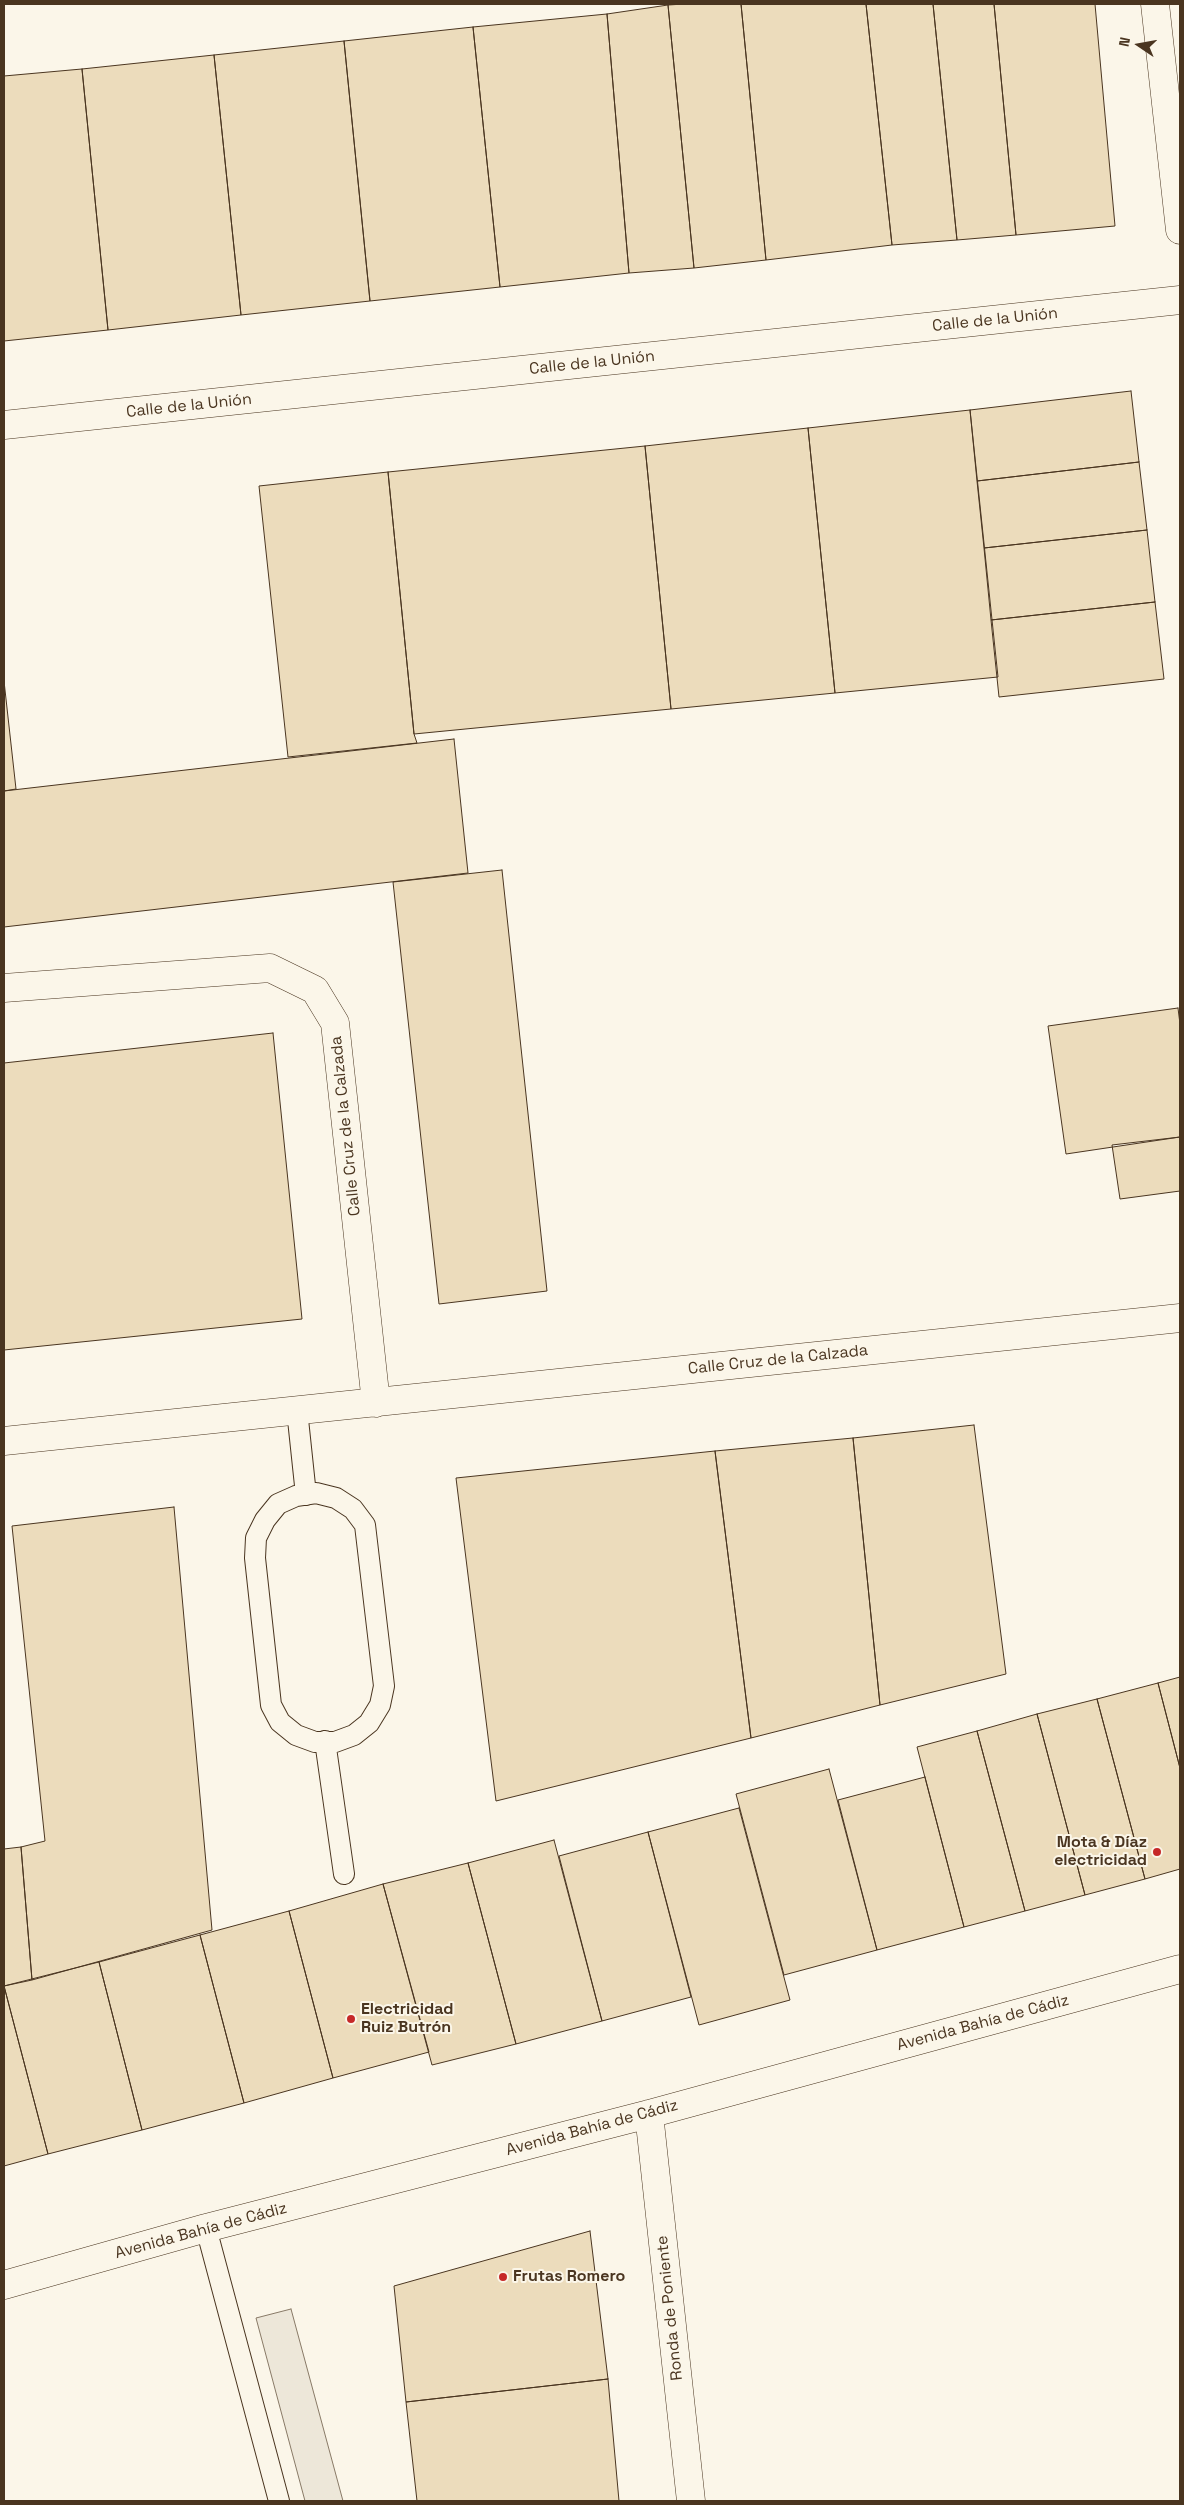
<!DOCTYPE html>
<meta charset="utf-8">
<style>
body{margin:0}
#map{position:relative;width:1184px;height:2505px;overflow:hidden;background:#fbf6e9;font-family:"Space Grotesk",sans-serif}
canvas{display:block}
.frame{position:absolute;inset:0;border:5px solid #4a3520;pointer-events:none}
.north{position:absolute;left:1114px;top:20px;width:50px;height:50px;-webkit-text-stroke:4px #fbf6e9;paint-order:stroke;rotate:282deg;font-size:14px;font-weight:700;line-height:20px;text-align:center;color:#4a3520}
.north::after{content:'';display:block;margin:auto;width:18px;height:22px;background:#4a3520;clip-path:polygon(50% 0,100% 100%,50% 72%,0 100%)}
</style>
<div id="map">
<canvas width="1184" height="2505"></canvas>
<div class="frame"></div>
<div class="north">N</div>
</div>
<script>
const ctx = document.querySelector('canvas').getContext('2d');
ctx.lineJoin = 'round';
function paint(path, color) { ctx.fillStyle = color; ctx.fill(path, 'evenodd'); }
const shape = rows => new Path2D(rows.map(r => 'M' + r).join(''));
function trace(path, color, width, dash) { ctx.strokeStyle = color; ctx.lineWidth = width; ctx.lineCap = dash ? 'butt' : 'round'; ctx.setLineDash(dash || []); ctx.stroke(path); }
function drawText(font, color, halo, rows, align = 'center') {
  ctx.font = font + ' "Space Grotesk",sans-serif'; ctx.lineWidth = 4; ctx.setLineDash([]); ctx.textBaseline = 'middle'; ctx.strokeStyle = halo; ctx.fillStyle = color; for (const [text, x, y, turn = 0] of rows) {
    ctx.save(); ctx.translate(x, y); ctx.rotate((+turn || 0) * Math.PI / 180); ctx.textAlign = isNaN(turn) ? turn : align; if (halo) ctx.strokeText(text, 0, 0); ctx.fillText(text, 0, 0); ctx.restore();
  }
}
const parking = shape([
 [291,2309,343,2501,305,2501,256,2318,291,2309]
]);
const building = shape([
 [684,4,741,4,766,260,694,268,668,5,684,4],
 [741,4,866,4,892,245,766,260,741,4],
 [866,4,933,4,957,240,892,245,866,4],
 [933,4,994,4,1016,235,957,240,933,4],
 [994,4,1095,4,1115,226,1016,235,994,4],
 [668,5,694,268,629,273,607,14,668,5],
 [607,14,629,273,500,287,473,27,607,14],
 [473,27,500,287,370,301,344,41,473,27],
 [344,41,370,301,241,315,214,55,344,41],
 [214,55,241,315,108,330,82,69,214,55],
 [82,69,108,330,4,341,4,76,82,69],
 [1131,391,1139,462,977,481,970,410,1131,391],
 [970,410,998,677,835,693,808,428,970,410],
 [808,428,835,693,671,709,645,446,808,428],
 [645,446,671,709,414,734,388,472,645,446],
 [1139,462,1147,530,984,548,977,481,1139,462],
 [388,472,414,734,417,743,288,757,259,486,388,472],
 [1147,530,1155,602,991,620,984,548,1147,530],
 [1155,602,1164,679,999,697,991,620,1155,602],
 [4,681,16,789,4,791,4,681],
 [454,739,468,873,4,927,4,791,454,739],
 [502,870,547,1291,439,1304,393,882,502,870],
 [1178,1008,1180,1024,1180,1137,1066,1154,1048,1026,1178,1008],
 [273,1033,302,1319,4,1350,4,1063,273,1033],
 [1180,1137,1180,1191,1120,1199,1112,1145,1180,1137],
 [974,1425,1006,1674,880,1705,853,1438,974,1425],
 [853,1438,880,1705,751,1738,715,1451,853,1438],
 [715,1451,751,1738,496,1801,456,1478,715,1451],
 [174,1507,212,1930,32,1980,21,1847,45,1841,12,1526,174,1507],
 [1180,1677,1180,1768,1158,1683,1180,1677],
 [1158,1683,1180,1768,1180,1869,1145,1879,1097,1699,1158,1683],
 [1097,1699,1145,1879,1085,1895,1037,1714,1097,1699],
 [1037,1714,1085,1895,1025,1911,977,1731,1037,1714],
 [977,1731,1025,1911,964,1927,917,1747,977,1731],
 [829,1769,877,1950,784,1975,736,1794,829,1769],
 [925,1777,964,1927,877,1950,838,1800,925,1777],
 [739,1808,790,2000,699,2025,648,1832,739,1808],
 [648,1832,691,1997,602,2021,559,1856,648,1832],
 [554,1840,602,2021,516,2044,468,1863,554,1840],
 [21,1847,32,1980,4,1986,4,1849,21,1847],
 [468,1863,516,2044,432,2065,383,1884,468,1863],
 [383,1884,429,2052,333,2078,289,1911,383,1884],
 [289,1911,333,2078,244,2103,200,1935,289,1911],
 [200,1935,244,2103,142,2130,99,1962,200,1935],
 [99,1962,142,2130,48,2154,4,1986,99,1962],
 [4,1986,48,2154,4,2166,4,1986],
 [590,2231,608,2379,406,2402,394,2286,590,2231],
 [608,2379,619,2501,417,2501,406,2402,608,2379]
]);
const lane = shape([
 [297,1410,306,1495],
 [316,1493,336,1498,353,1509,365,1525,384,1686,380,1705,369,1723,354,1735,335,1742,315,1742,296,1735,280,1722,271,1705,255,1558,256,1538,265,1520,278,1504,296,1496,316,1493],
 [325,1741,344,1874],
 [206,2228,279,2501]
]);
const street = shape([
 [1155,4,1180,230],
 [4,425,1180,300],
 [4,988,270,968,315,990,335,1023,376,1403],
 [4,1441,1180,1318],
 [649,2114,691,2501],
 [4,2285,206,2228,649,2114,1180,1969]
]);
const markers = [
 [1157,1852,5,"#c62828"],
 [351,2019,5,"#c62828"],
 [503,2277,5,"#c62828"]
];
const streetNames = [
 ["Calle de la Unión",995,320,-6],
 ["Calle de la Unión",592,363,-6],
 ["Calle de la Unión",189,406,-6],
 ["Calle Cruz de la Calzada",346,1126,-96],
 ["Calle Cruz de la Calzada",778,1360,-6],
 ["Avenida Bahía de Cádiz",983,2023,-15],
 ["Avenida Bahía de Cádiz",592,2128,-15],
 ["Avenida Bahía de Cádiz",201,2231,-15],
 ["Ronda de Poniente",670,2308,-96]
];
const poiNames = [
 ["Mota & Díaz",1147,1843,"right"],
 ["electricidad",1147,1861,"right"],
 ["Electricidad",361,2010],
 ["Ruiz Butrón",361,2028],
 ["Frutas Romero",513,2277]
];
paint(parking, '#ede7d9');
trace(parking, '#887966', 1);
paint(building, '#ecdcbc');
trace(building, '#4a3520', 1);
trace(lane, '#4a3520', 22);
trace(street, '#4a3520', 29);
trace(lane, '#fbf6e9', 20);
trace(street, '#fbf6e9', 28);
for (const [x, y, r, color] of markers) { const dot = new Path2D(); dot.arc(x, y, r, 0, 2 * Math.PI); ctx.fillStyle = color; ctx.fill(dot); trace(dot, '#fbf6e9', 2); }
drawText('16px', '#4a3520', '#fbf6e9', streetNames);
drawText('bold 16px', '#4a3520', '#fbf6e9', poiNames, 'left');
</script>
